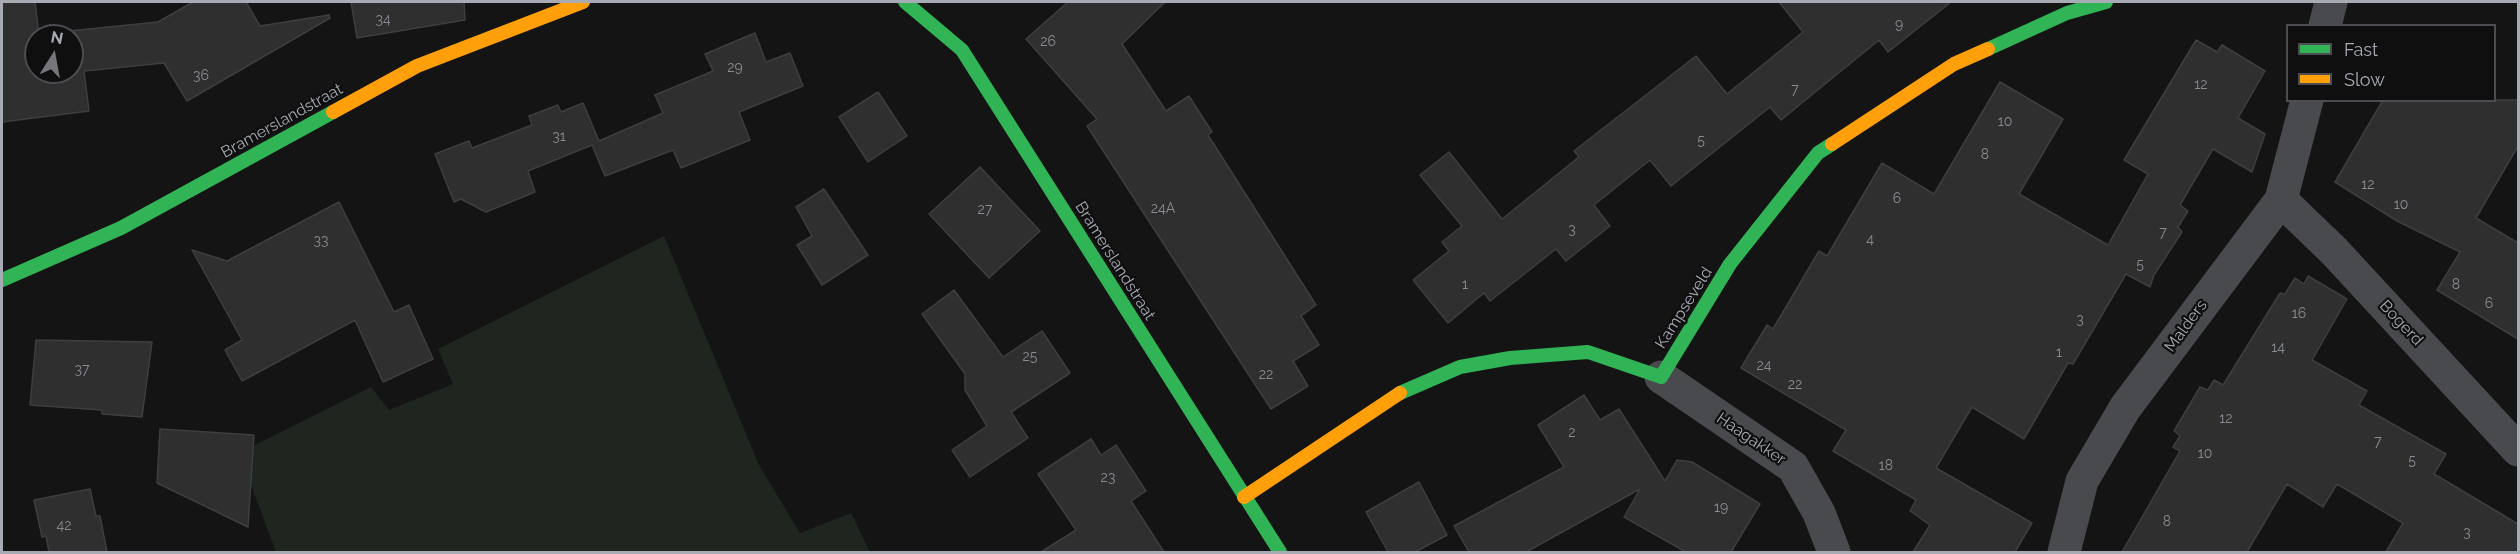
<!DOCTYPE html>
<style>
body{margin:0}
#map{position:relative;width:2520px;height:554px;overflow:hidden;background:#141415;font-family:Raleway,sans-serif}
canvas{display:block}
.frame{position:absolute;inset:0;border:3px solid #a7abb4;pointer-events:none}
.legend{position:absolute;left:2286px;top:24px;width:210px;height:78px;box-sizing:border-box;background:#0f0f10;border:2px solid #4c4d52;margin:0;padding:8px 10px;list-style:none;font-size:18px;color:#a7abb4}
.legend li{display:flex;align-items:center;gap:12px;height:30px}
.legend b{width:30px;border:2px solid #4c4d52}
.north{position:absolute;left:24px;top:24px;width:60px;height:60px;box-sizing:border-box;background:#0f0f10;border:2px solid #4c4d52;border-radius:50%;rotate:11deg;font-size:16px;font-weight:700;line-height:24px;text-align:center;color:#a7abb4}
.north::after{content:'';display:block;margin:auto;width:21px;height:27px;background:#74767c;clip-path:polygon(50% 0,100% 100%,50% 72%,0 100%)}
</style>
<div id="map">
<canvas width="2520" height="554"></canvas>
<div class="frame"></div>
<ul class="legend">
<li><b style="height:8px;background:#30b455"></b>Fast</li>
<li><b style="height:8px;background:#ff9f0a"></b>Slow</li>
</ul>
<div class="north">N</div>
</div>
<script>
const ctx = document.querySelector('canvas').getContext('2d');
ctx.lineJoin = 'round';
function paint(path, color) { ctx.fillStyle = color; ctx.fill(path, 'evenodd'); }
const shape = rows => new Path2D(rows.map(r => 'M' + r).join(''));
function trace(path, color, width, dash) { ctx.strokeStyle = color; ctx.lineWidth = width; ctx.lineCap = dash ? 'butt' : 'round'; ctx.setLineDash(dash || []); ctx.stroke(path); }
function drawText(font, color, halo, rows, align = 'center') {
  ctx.font = font + ' Raleway,sans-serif'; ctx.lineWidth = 4.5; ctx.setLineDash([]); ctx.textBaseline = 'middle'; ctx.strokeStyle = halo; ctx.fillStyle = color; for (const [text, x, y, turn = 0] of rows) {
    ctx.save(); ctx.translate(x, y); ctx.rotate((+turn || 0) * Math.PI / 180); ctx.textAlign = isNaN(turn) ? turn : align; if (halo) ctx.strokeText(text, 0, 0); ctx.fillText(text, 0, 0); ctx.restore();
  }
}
const green = shape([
 [664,236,759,465,800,533,851,513,870,552,276,552,239,453,371,387,389,410,453,384,438,349]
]);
const building = shape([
 [2,2,35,2,39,34,158,22,193,2,246,2,260,26,329,15,330,18,187,101,164,63,84,71,89,111,2,122,2,2],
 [36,36,72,36,72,72,36,72,36,36],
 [351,2,464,2,465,20,357,38,351,2],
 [1068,2,1165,2,1122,44,1166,111,1189,96,1212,132,1208,135,1316,305,1301,316,1319,345,1293,361,1308,386,1271,409,1087,126,1097,119,1026,39,1068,2],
 [1779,2,1951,2,1888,52,1879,40,1781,120,1770,107,1671,186,1650,160,1594,205,1610,226,1566,261,1556,249,1490,301,1484,293,1448,323,1413,280,1449,251,1442,242,1462,226,1420,175,1449,152,1502,219,1579,157,1574,151,1696,56,1727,94,1803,32,1779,2],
 [755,33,766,62,790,53,803,86,739,112,750,140,681,168,673,150,605,176,592,145,528,171,535,192,486,212,461,199,454,202,435,154,469,141,472,148,532,125,529,116,558,105,561,112,583,103,599,141,663,113,655,95,713,71,705,54,755,33],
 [2196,40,2217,52,2222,45,2265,71,2238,118,2265,134,2252,172,2213,149,2180,205,2188,211,2178,227,2182,232,2154,275,2150,287,2126,274,2073,364,2068,363,2024,439,1972,407,1936,468,2032,523,2015,552,1913,552,1930,525,1910,511,1916,500,1833,451,1846,430,1741,368,1767,325,1773,329,1819,251,1827,256,1882,163,1934,194,2000,82,2063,119,2019,194,2108,245,2148,174,2124,160,2196,40],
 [878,92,907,136,868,162,839,117,878,92],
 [2383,100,2518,100,2518,146,2476,218,2518,243,2518,339,2437,290,2460,252,2397,221,2335,182,2383,100],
 [980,167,1040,231,989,278,929,214,980,167],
 [824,189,868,255,822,285,797,245,812,236,796,207,824,189],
 [339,202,394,312,409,305,433,359,383,382,355,320,242,381,225,350,242,340,192,250,227,261,339,202],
 [2308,276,2347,299,2312,360,2367,391,2359,405,2446,454,2434,474,2518,524,2518,552,2386,552,2403,523,2337,484,2323,507,2287,484,2247,552,2122,552,2180,451,2173,447,2180,436,2174,431,2200,387,2208,390,2214,380,2223,385,2280,293,2285,294,2295,278,2304,284,2308,276],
 [954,290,1003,357,1042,331,1070,373,1011,412,1028,438,970,477,952,450,987,426,965,390,965,374,922,314,954,290],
 [36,340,152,342,142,417,102,414,102,410,30,405,36,340],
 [1584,395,1600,420,1619,409,1665,481,1677,460,1692,462,1760,504,1731,552,1686,552,1624,517,1640,489,1526,552,1469,552,1454,526,1564,467,1538,425,1584,395],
 [160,429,254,435,248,527,157,483,160,429],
 [1091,439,1101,455,1116,445,1146,491,1131,501,1164,552,1041,552,1076,530,1038,474,1091,439],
 [1419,482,1447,535,1415,552,1388,552,1366,512,1419,482],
 [90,489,96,516,100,516,107,552,49,552,46,536,42,537,34,500,90,489]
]);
const street = shape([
 [2325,26,2331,2],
 [2281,200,2334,251,2518,450],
 [1661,377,1793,467,1819,513,1834,552],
 [2064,552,2082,481,2125,408,2281,200,2307,100]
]);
const fast = shape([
 [905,2,962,50,1280,552],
 [1988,49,2067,13,2106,2],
 [2,280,121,228,333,112],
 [1400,393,1460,367,1510,358,1588,352,1661,377,1730,264,1818,153,1832,144]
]);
const slow = shape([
 [333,112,417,66,583,2],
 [1832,144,1954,64,1988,49],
 [1244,497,1400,393]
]);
const numberNames = [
 ["34",383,20],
 ["9",1899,25],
 ["26",1048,42],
 ["29",735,68],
 ["36",201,76],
 ["12",2201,85],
 ["7",1795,90],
 ["10",2005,122],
 ["31",559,137],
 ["5",1701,141],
 ["8",1985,155],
 ["12",2368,185],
 ["6",1897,199],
 ["10",2401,205],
 ["24A",1163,209],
 ["27",985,210],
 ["3",1572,230],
 ["7",2163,233],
 ["4",1870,240],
 ["33",321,241],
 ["5",2140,265],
 ["1",1465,285],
 ["8",2456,285],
 ["6",2489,304],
 ["16",2299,314],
 ["3",2080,320],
 ["14",2278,348],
 ["1",2059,353],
 ["25",1030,357],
 ["24",1764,366],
 ["37",82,370],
 ["22",1266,375],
 ["22",1795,385],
 ["12",2226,419],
 ["2",1572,433],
 ["7",2378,442],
 ["10",2205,454],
 ["5",2412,461],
 ["18",1886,466],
 ["23",1108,478],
 ["19",1721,508],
 ["8",2167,522],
 ["42",64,526],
 ["3",2467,533]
];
const streetNames = [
 ["Bramerslandstraat",282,121,-29],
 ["Bramerslandstraat",1115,261,58],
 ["Kampseveld",1684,308,-58],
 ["Bogerd",2401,323,47],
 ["Malders",2186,326,-54],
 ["Haagakker",1751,439,34]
];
paint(green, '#1f251f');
paint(building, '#2f2f30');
trace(building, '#3d3e41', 1.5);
trace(street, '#494a4d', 33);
trace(fast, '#30b455', 14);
trace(slow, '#ff9f0a', 14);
drawText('14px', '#898c93', null, numberNames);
drawText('16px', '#a7abb4', '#0f0f10', streetNames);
</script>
